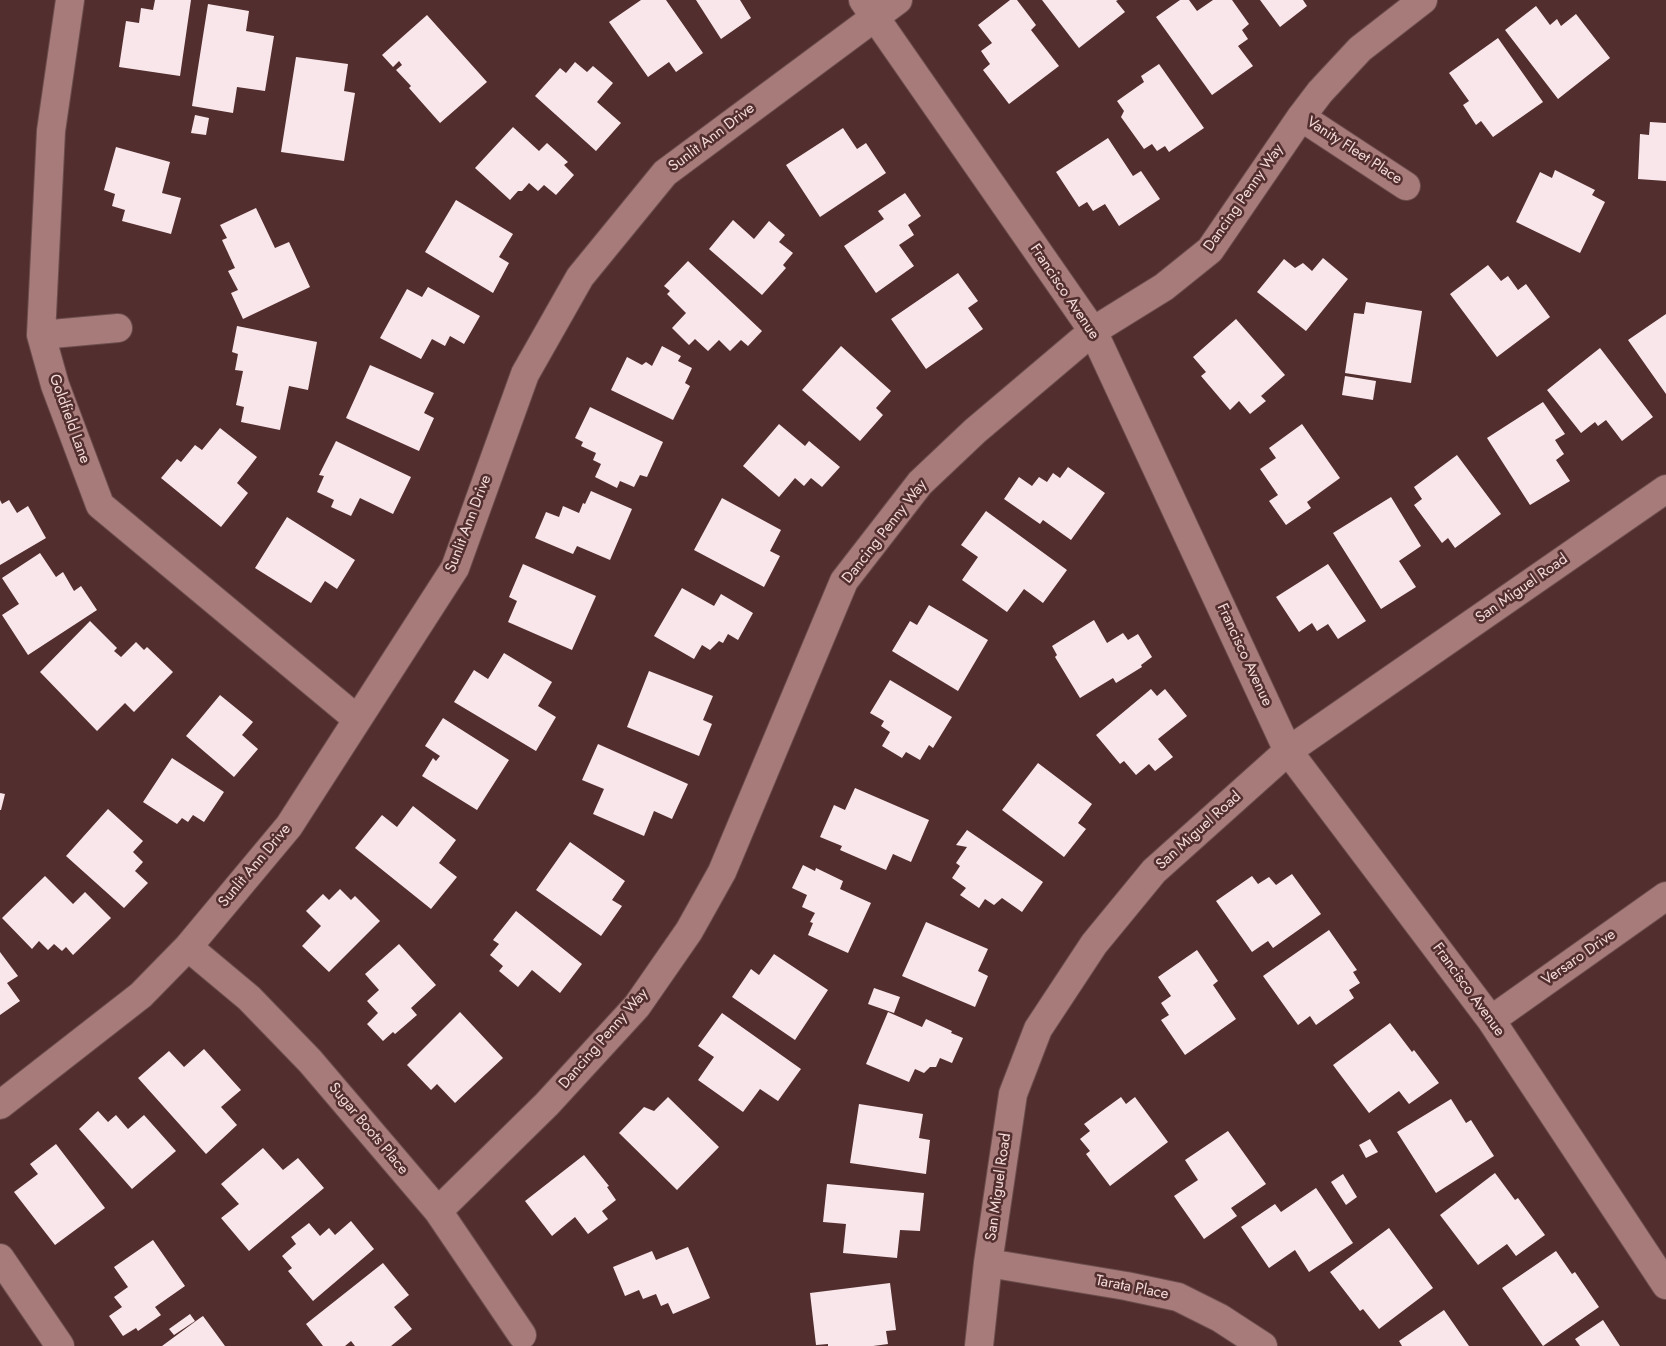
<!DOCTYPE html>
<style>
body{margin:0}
canvas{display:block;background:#532e2e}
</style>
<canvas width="1666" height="1346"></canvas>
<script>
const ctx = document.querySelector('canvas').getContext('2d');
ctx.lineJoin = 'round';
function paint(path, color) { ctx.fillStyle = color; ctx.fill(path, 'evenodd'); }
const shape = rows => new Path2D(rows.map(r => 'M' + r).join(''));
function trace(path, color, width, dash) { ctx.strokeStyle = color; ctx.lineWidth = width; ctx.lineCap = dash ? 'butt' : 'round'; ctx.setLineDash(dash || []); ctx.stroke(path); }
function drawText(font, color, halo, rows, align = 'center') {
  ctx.font = font + ' Jost,sans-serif'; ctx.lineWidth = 5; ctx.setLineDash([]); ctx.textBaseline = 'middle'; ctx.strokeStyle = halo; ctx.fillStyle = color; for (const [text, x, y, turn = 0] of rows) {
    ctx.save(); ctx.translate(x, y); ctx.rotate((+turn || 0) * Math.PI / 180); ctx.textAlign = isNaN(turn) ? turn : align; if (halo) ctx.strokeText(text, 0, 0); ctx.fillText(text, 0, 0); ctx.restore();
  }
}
const building = shape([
 [155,0,191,0,180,76,119,67,126,21,139,23,141,8,153,10],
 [641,0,666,0,703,53,676,72,669,62,648,77,609,22],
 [696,0,740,0,751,18,721,39],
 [1010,0,1017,0,1036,25,1031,30,1059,66,1009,104,983,70,990,64,981,51,992,43,978,25],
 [1042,0,1118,0,1116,1,1125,12,1079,48],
 [1180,0,1189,0,1197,11,1213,0,1232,0,1249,24,1242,30,1248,39,1238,46,1253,66,1212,95,1156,17],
 [1260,0,1303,0,1307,6,1280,27],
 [208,4,249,11,246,31,274,36,265,91,237,87,233,113,192,106],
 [1536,6,1550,25,1557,19,1561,26,1576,14,1610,58,1558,99,1505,30],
 [427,15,487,82,440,123,409,88,411,86,396,70,402,65,399,61,393,67,382,55],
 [1498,38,1543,102,1493,137,1481,121,1476,125,1463,105,1469,101,1449,73],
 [296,57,348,64,344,91,355,93,344,161,281,152],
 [575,62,587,72,593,66,613,83,597,102,621,123,596,151,535,96,560,68,566,73],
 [1159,64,1204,128,1169,152,1165,146,1157,151,1152,144,1144,149,1121,117,1124,111,1117,101,1144,82,1141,76],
 [195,115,209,118,206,135,191,133],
 [1650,122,1666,123,1666,181,1638,179,1640,134,1649,135],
 [513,127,539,151,547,143,568,162,564,165,574,175,556,195,544,185,538,191,529,183,522,191,518,191,510,200,475,168],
 [843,128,857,149,866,143,886,173,820,217,786,165],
 [1108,138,1133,176,1141,171,1160,199,1119,226,1105,204,1093,211,1087,202,1079,207,1056,172],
 [116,147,170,162,162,193,181,198,171,234,122,221,125,210,112,206,115,194,104,190],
 [1555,170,1595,190,1592,195,1605,202,1580,253,1516,222,1540,172,1552,178],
 [905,193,921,216,908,225,914,235,899,245,914,266,876,293,844,246,884,219,878,211],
 [456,200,513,234,499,257,509,263,493,293,425,252],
 [256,208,275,248,289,242,310,287,243,319,231,293,238,290,228,271,235,268,222,240,227,238,220,225],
 [733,220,754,239,769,221,785,235,779,242,793,253,783,265,786,268,762,295,709,249],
 [1323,258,1348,279,1306,331,1257,292,1284,259,1295,268,1303,263,1312,271],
 [688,261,762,331,748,346,741,340,730,351,719,340,708,351,695,339,689,345,672,328,686,313,667,294,670,291,664,286],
 [1488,265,1501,281,1508,276,1518,290,1526,284,1550,317,1497,357,1450,294],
 [958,273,978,301,968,308,983,329,926,369,891,319],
 [428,287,480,316,464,344,450,336,445,346,432,339,421,359,380,338,407,289,422,297],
 [1366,302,1422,311,1411,383,1345,373,1354,313,1364,314],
 [1666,314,1666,394,1628,340],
 [1236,319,1285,375,1261,396,1266,401,1250,414,1239,401,1230,410,1201,376,1206,372,1193,357],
 [237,326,317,342,308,390,289,386,280,430,241,422,244,407,236,405,243,371,235,370,238,354,232,352],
 [662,346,681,356,678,361,692,368,685,383,690,386,673,420,611,390,627,357,642,365,646,362,652,366],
 [841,346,891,391,876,408,883,415,860,441,802,390],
 [1600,348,1653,417,1622,441,1606,420,1598,426,1595,422,1581,433,1547,390],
 [370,365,434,393,424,413,434,418,419,451,346,418],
 [1345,376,1376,381,1373,400,1342,395],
 [1543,402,1565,434,1555,440,1564,454,1556,460,1570,481,1530,505,1487,438],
 [590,407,663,442,647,477,640,475,634,487,620,481,617,488,595,477,601,464,593,460,596,453,581,446,583,442,575,438],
 [779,424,805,446,809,441,840,467,822,487,811,478,804,486,795,478,779,497,743,466],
 [1302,424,1340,478,1307,502,1311,508,1286,525,1269,501,1278,495,1260,469,1276,458,1269,448],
 [220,428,257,457,237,483,248,493,221,527,161,478,177,459,181,462,195,445,202,450],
 [336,441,411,477,393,514,360,498,351,516,331,507,334,500,317,492,324,476,319,475],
 [1457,455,1501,514,1455,548,1448,538,1442,543,1414,505,1422,499,1414,487],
 [1068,467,1105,493,1071,540,1043,520,1040,524,1004,499,1019,477,1032,486,1039,477,1047,482,1053,473,1060,478],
 [591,491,632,509,610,560,577,546,573,554,535,538,546,512,559,517,563,506,579,513,583,503,585,504],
 [1391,497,1421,546,1399,561,1416,587,1381,609,1333,533],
 [722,498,781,530,770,551,780,556,764,587,694,550],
 [0,500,2,504,9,500,17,513,28,506,46,538,0,565],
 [986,511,1067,570,1043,603,1024,589,1007,612,962,580,978,557,961,545],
 [287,517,355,560,337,589,325,581,311,603,255,568],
 [40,553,56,577,63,572,74,591,81,586,97,610,28,655,2,615,19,604,2,578],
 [523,564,596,596,572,650,508,622,517,601,509,597],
 [1328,564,1366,621,1338,639,1328,624,1317,631,1312,623,1299,632,1276,597],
 [682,588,714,606,721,594,753,613,738,640,728,634,723,643,719,641,710,650,702,645,694,659,654,636],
 [929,605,988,640,958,691,892,651,910,621,917,625],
 [1094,620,1107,643,1123,633,1128,640,1138,634,1152,657,1141,665,1142,667,1116,683,1113,678,1080,698,1055,657,1057,655,1052,646],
 [90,621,117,648,114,651,121,657,136,642,144,650,147,647,173,672,134,712,125,703,97,731,40,672],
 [504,653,552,682,538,706,556,717,536,751,454,702,474,670,488,679],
 [649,671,713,696,703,720,712,724,699,756,627,727],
 [890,680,952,717,933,748,929,745,920,760,906,752,902,758,882,746,890,732,881,726,884,721,870,713],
 [1151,689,1157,696,1165,689,1187,716,1158,739,1173,757,1155,771,1149,764,1136,775,1124,761,1120,764,1096,735],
 [220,695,253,722,242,735,258,749,234,777,186,736],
 [443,718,509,760,477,810,422,776,433,758,436,761,440,756,425,746],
 [598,744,688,784,672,819,654,811,644,836,593,814,604,789,582,780],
 [172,758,224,792,204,822,193,815,188,822,182,818,177,824,143,802],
 [1038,763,1092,804,1078,823,1086,829,1064,857,1002,810],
 [855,788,929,820,911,862,893,854,886,870,840,850,842,846,820,837,834,805,845,810],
 [0,793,5,794,1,810,0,810],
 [413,806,456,840,439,863,457,877,431,909,355,848,382,815,397,827],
 [108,809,143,841,133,852,143,862,135,871,148,883,124,908,66,856],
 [967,830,1043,882,1022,912,1002,898,994,905,985,899,979,908,960,895,966,888,952,878,960,866,956,863,967,847,956,845],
 [570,842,625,881,612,900,622,906,601,936,536,890],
 [803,865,815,871,816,868,843,881,840,889,871,903,848,953,808,935,813,923,810,922,815,913,802,907,807,895,792,888],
 [1292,874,1321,914,1273,948,1268,941,1252,952,1216,901,1252,876,1258,884,1269,877,1276,885],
 [45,876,73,904,85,892,111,918,73,955,66,947,62,951,54,944,48,950,39,941,32,949,2,918],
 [340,889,351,900,355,896,380,921,329,972,302,946,321,926,306,911,323,894,329,900],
 [516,911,582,964,560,993,532,970,518,987,499,971,503,966,490,955,499,944,493,940],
 [926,922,988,949,978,971,988,976,975,1007,902,976],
 [1329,930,1357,970,1353,972,1360,983,1349,990,1354,998,1316,1025,1310,1016,1298,1025,1263,976],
 [399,944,436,985,411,1008,417,1015,395,1034,393,1032,383,1041,367,1024,378,1013,367,1001,379,990,365,974],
 [1197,950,1218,981,1213,985,1236,1019,1185,1055,1161,1020,1169,1015,1161,1003,1171,996,1158,977],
 [0,952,18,976,7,983,20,1001,0,1015],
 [774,954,828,990,795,1040,732,997,751,969,759,975],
 [874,988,900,997,894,1013,868,1004],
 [460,1012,503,1058,455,1103,437,1084,431,1090,407,1065],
 [888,1012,922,1027,926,1019,952,1031,951,1033,963,1038,952,1063,940,1058,936,1067,930,1067,924,1073,915,1069,909,1082,866,1064],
 [722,1013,801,1069,778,1101,760,1089,743,1112,698,1080,714,1057,698,1046],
 [1390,1023,1412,1052,1414,1050,1439,1083,1409,1104,1399,1091,1369,1113,1333,1065],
 [204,1049,241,1090,221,1107,237,1125,206,1154,138,1078,169,1051,184,1067],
 [668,1097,719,1147,677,1190,619,1133,644,1107,654,1111],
 [1121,1097,1126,1104,1135,1097,1168,1142,1110,1186,1086,1154,1090,1151,1080,1139,1090,1131,1084,1124],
 [1451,1099,1466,1123,1471,1120,1494,1156,1436,1193,1397,1132],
 [859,1104,923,1114,919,1138,930,1140,926,1174,850,1163],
 [98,1111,108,1122,116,1115,128,1129,144,1115,176,1151,132,1189,79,1129],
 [1228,1131,1266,1184,1231,1208,1237,1216,1204,1239,1174,1196,1198,1180,1185,1160],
 [1370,1139,1378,1152,1366,1158,1359,1145],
 [56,1144,105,1208,55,1245,14,1192,38,1174,30,1164],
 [263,1148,283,1170,298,1158,324,1188,249,1251,221,1218,239,1204,221,1184],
 [584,1155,609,1186,607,1187,616,1200,602,1211,608,1219,588,1234,575,1217,552,1236,525,1201],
 [1495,1173,1515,1200,1518,1198,1545,1235,1516,1256,1507,1244,1478,1265,1440,1215],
 [1343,1174,1357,1197,1346,1205,1331,1182],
 [827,1184,924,1193,920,1231,900,1230,897,1258,843,1253,846,1224,823,1222],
 [1316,1188,1353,1243,1309,1272,1295,1250,1269,1268,1241,1227,1275,1204,1281,1212],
 [351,1221,374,1249,313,1301,288,1271,292,1268,282,1256,296,1244,291,1237,309,1223,320,1236,329,1228,335,1235],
 [1389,1228,1433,1288,1379,1329,1363,1309,1360,1311,1330,1272],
 [153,1240,185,1286,155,1307,161,1315,138,1331,136,1328,123,1336,109,1316,122,1307,114,1297,128,1287,114,1267],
 [688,1247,710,1298,673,1314,668,1303,661,1306,656,1294,643,1299,639,1290,625,1296,613,1267,652,1251,656,1260],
 [1556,1251,1572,1274,1575,1272,1599,1307,1543,1346,1502,1288],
 [383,1263,409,1295,394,1307,412,1329,391,1346,355,1346,351,1341,345,1346,323,1346,306,1324],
 [890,1283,896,1330,886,1331,888,1344,873,1346,828,1346,828,1344,816,1345,810,1293],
 [1444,1310,1469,1346,1402,1346,1399,1341],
 [190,1314,195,1321,174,1335,169,1329],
 [203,1316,225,1346,162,1346,200,1318],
 [1603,1320,1620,1346,1580,1346,1575,1339]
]);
const minor = shape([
 [70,0,51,131,41,335,55,385,100,505,357,719],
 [863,0,1093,331,1288,751,1491,1020,1666,1285],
 [1301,117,1406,186],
 [41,335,118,328],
 [188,947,249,998,310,1061,438,1211,522,1335],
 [1491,1020,1666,896],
 [0,1105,141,995,188,947,289,826,455,568,525,374,580,277,665,173,898,0],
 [438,1211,547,1104,637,1006,689,931,722,872,844,581,920,483,975,431,1093,331,1164,287,1210,250,1301,117,1320,92,1360,49,1423,0],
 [0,1258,60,1346],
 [988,1263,1126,1286,1178,1297,1220,1318,1263,1346],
 [979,1346,988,1263,1013,1094,1038,1029,1094,944,1154,871,1288,751,1666,489]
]);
const streetNames = [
 ["Sunlit Ann Drive",712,138,-37],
 ["Vanity Fleet Place",1354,151,33],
 ["Dancing Penny Way",1244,198,-55],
 ["Francisco Avenue",1064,292,56],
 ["Goldfield Lane",69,419,70],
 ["Sunlit Ann Drive",469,524,-69],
 ["Dancing Penny Way",885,532,-52],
 ["San Miguel Road",1522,589,-35],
 ["Francisco Avenue",1244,655,65],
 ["San Miguel Road",1199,831,-42],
 ["Sunlit Ann Drive",255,866,-50],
 ["Versaro Drive",1579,958,-35],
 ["Francisco Avenue",1468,990,54],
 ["Dancing Penny Way",604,1039,-49],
 ["Sugar Boots Place",368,1129,50],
 ["San Miguel Road",999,1187,-82],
 ["Tarata Place",1132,1288,11]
];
paint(building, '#f9e6eb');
trace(minor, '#6c4d4d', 30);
trace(minor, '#a67b7a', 28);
drawText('15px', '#f4dcdb', '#532e2e', streetNames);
</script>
